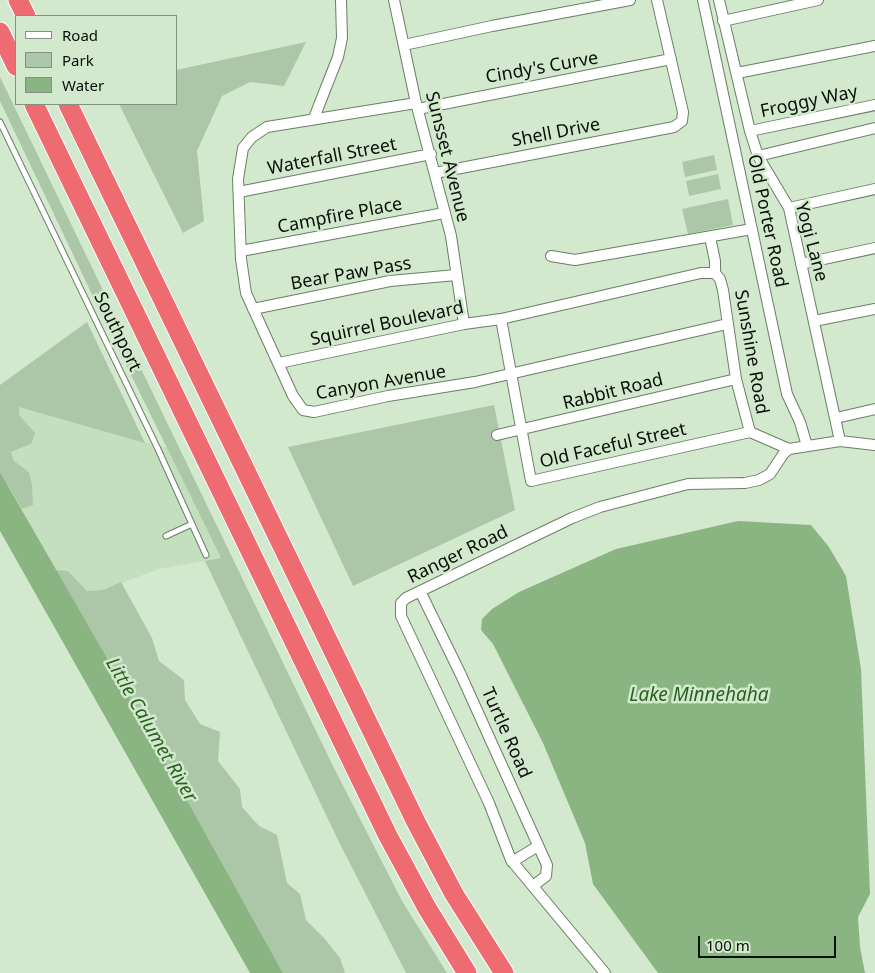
<!DOCTYPE html>
<style>
body{margin:0}
#map{position:relative;width:875px;height:973px;overflow:hidden;background:#d2e9ce;font-family:"Noto Sans",sans-serif}
canvas{display:block}
.legend{position:absolute;left:15px;top:15px;width:162px;height:90px;box-sizing:border-box;background:#d2e9ce;border:1px solid #81927e;margin:0;padding:6px 9px;list-style:none;font-size:15px;color:#080f07}
.legend li{display:flex;align-items:center;gap:10px;height:25px}
.legend b{width:25px;border:1px solid #81927e}
.scale{position:absolute;left:698px;top:936px;width:138px;height:22px;box-sizing:border-box;border:2px solid #080f07;border-top:0;padding-left:6px;font-size:15px;line-height:18px;white-space:nowrap;color:#080f07;-webkit-text-stroke:4px #d2e9ce;paint-order:stroke}
</style>
<div id="map">
<canvas width="875" height="973"></canvas>
<ul class="legend">
<li><b style="height:6px;background:#fff"></b>Road</li>
<li><b style="height:14px;background:#acc6a8"></b>Park</li>
<li><b style="height:14px;background:#8ab583"></b>Water</li>
</ul>
<div class="scale">100 m</div>
</div>
<script>
const ctx = document.querySelector('canvas').getContext('2d');
ctx.lineJoin = 'round';
function paint(path, color) { ctx.fillStyle = color; ctx.fill(path, 'evenodd'); }
const shape = rows => new Path2D(rows.map(r => 'M' + r).join(''));
function trace(path, color, width, dash) { ctx.strokeStyle = color; ctx.lineWidth = width; ctx.lineCap = dash ? 'butt' : 'round'; ctx.setLineDash(dash || []); ctx.stroke(path); }
function drawText(font, color, halo, rows, align = 'center') {
  ctx.font = font + ' "Noto Sans",sans-serif'; ctx.lineWidth = 5; ctx.setLineDash([]); ctx.textBaseline = 'middle'; ctx.strokeStyle = halo; ctx.fillStyle = color; for (const [text, x, y, turn = 0] of rows) {
    ctx.save(); ctx.translate(x, y); ctx.rotate((+turn || 0) * Math.PI / 180); ctx.textAlign = isNaN(turn) ? turn : align; if (halo) ctx.strokeText(text, 0, 0); ctx.fillText(text, 0, 0); ctx.restore();
  }
}
const built = shape([
 [19,406,167,448,221,558,159,569,103,590,87,591,68,571,56,570,22,509,33,505,29,472,14,461,11,452,31,444,19,415]
]);
const green = shape([
 [306,42,284,86,250,82,222,96,197,151,204,221,183,233,119,104,176,104,176,70],
 [0,77,332,764,402,901,447,973,406,973,338,840,205,561,221,558,108,328,0,101],
 [714,155,717,170,685,177,682,162],
 [718,174,721,189,689,196,686,181],
 [728,199,733,225,688,234,682,209],
 [87,322,145,443,19,407,19,415,35,433,31,444,11,452,14,461,29,472,32,485,33,505,22,509,0,472,0,385],
 [494,405,515,510,353,586,288,447],
 [56,570,68,571,87,591,103,590,121,582,152,638,159,661,184,680,185,700,200,724,220,732,218,761,240,789,242,807,259,826,277,835,287,883,300,894,306,920,325,939,340,958,345,973,283,973,142,719]
]);
const water = shape([
 [0,472,142,719,283,973,250,973,0,531],
 [738,521,811,525,829,547,846,576,861,669,870,894,858,917,860,947,865,973,658,973,593,884,585,843,543,743,493,644,481,630,482,619,492,609,519,592,616,549]
]);
const lane = shape([
 [0,122,157,447,206,555],
 [166,536,192,524]
]);
const street = shape([
 [394,0,416,103,451,236,464,324],
 [703,0,787,394,800,422,807,446],
 [719,0,750,131,758,156,789,208,840,441],
 [723,21,818,0],
 [404,45,492,26,630,0],
 [737,73,875,46],
 [416,103,267,127,252,137,243,148,238,179,241,259,246,293,293,396,303,410,314,412,388,396,475,382,727,324],
 [418,109,671,59],
 [314,118,338,57,342,38,341,0],
 [750,131,875,105],
 [758,156,875,128],
 [435,173,674,127,682,121,683,112,657,0],
 [239,192,431,154],
 [789,208,875,189],
 [710,237,715,261,715,273,720,279,723,290,736,379,750,432],
 [241,251,444,213],
 [551,256,575,260,752,229],
 [801,264,875,248],
 [253,309,390,281,456,275],
 [501,319,531,481,750,432],
 [814,321,875,309],
 [279,363,464,324,501,319,701,273,715,273],
 [836,418,875,409],
 [750,432,789,449],
 [497,435,736,379],
 [420,591,461,675,547,865,546,876,533,886],
 [512,862,538,846],
 [605,973,511,860,489,803,401,616,401,603,406,598,572,518,600,507,688,484,745,483,759,480,770,474,784,453,789,449,840,441,875,445]
]);
const highway = shape([
 [18,0,26,16],
 [0,32,16,66],
 [34,104,388,836,427,908,467,973],
 [68,104,416,822,454,894,504,973]
]);
const streetNames = [
 ["Cindy's Curve",542,68,-10],
 ["Froggy Way",809,102,-12],
 ["Shell Drive",556,133,-11],
 ["Waterfall Street",332,157,-11],
 ["Sunsset Avenue",447,157,76],
 ["Campfire Place",340,216,-11],
 ["Old Porter Road",767,221,78],
 ["Yogi Lane",811,242,75],
 ["Bear Paw Pass",351,274,-10],
 ["Squirrel Boulevard",387,324,-12],
 ["Southport",117,332,64],
 ["Sunshine Road",751,352,80],
 ["Canyon Avenue",381,383,-10],
 ["Rabbit Road",613,392,-14],
 ["Old Faceful Street",613,446,-13],
 ["Ranger Road",458,555,-26],
 ["Turtle Road",506,733,66]
];
const waterNames = [
 ["Lake Minnehaha",699,696],
 ["Little Calumet River",151,730,60]
];
paint(built, '#c3dfbe');
paint(green, '#acc6a8');
paint(water, '#8ab583');
trace(lane, '#6a7f66', 7);
trace(street, '#6a7f66', 12);
trace(highway, '#fff', 21);
trace(lane, '#fff', 5);
trace(street, '#fff', 10);
trace(highway, '#ed6b71', 19);
drawText('18px', '#080f07', '#d2e9ce', streetNames);
drawText('italic 19px', '#296220', '#d2e9ce', waterNames);
</script>
